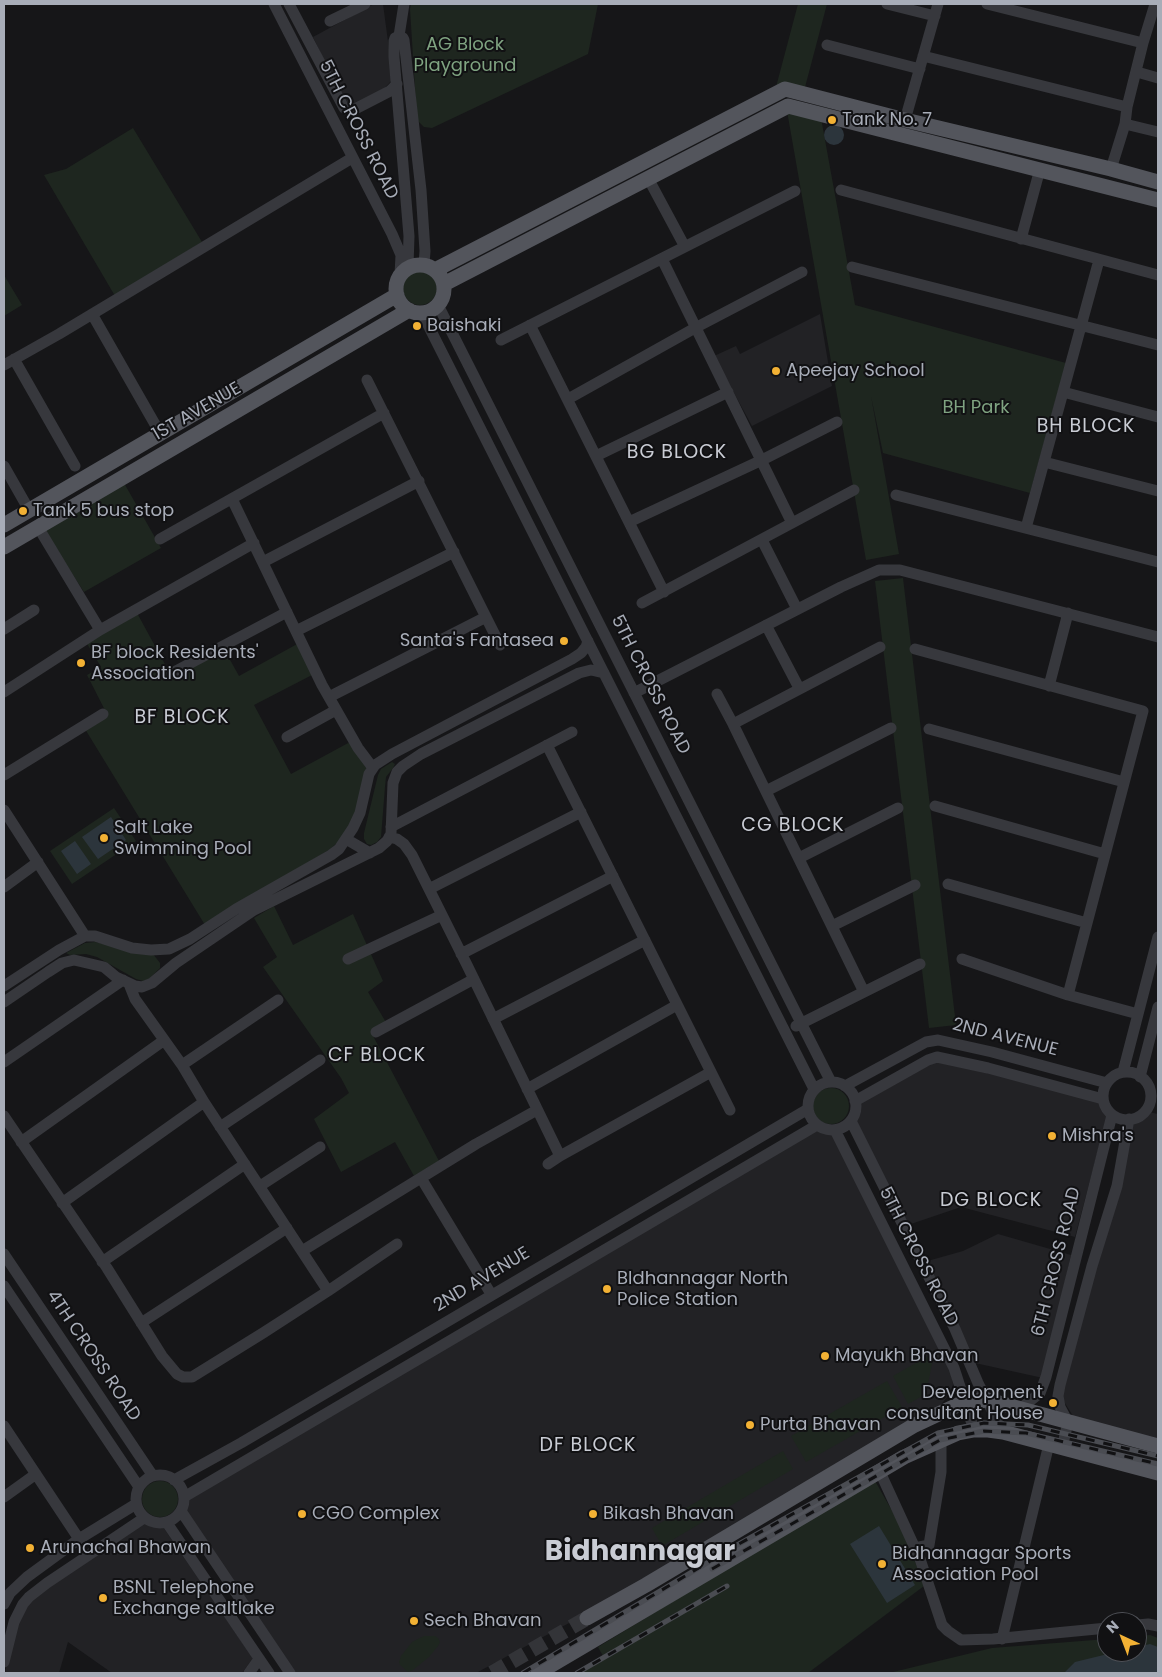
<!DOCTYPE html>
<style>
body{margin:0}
#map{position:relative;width:1162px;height:1677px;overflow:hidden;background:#161618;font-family:Poppins,sans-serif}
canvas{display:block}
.frame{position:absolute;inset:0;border:5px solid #a8adb8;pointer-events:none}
.north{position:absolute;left:1097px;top:1612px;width:50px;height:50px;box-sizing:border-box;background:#111113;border:1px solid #4d4f55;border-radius:50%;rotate:317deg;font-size:14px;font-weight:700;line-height:20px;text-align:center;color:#a8adb8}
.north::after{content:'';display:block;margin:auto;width:18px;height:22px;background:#f2b134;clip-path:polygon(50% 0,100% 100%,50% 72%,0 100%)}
</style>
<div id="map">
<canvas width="1162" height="1677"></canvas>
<div class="frame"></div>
<div class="north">N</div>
</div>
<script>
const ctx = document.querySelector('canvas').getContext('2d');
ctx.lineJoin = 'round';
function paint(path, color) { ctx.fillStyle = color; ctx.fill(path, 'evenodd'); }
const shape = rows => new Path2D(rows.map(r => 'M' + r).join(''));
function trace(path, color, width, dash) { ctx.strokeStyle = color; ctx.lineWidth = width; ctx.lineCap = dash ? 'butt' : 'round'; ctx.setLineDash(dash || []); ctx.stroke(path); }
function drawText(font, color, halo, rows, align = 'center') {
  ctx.font = font + ' Poppins,sans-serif'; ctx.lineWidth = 4; ctx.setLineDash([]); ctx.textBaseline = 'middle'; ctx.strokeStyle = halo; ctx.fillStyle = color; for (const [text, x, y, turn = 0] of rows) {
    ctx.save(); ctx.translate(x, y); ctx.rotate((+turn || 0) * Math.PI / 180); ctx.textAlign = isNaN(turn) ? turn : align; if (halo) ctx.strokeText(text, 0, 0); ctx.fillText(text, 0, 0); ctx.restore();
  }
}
const built = shape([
 [374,4,383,4,393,79,379,94,346,107,313,37],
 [820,314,832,386,752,426,714,356,736,346,740,354],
 [941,1062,1003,1076,1099,1101,1107,1116,1075,1237,961,1207,908,1225,855,1121,860,1101,933,1063],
 [1149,1112,1158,1114,1158,1440,1073,1416,1063,1400,1062,1386,1132,1124,1145,1118],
 [816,1130,833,1135,950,1367,953,1384,951,1392,940,1406,597,1608,476,1673,295,1673,184,1512,188,1499],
 [998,1234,1071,1255,1043,1378,975,1363,924,1262,963,1251],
 [145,1523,151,1526,163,1527,253,1658,242,1673,112,1673,68,1642,59,1673,5,1673,15,1625,23,1610,44,1589]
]);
const green = shape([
 [411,4,598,4,588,54,432,128,424,127,417,120,410,9],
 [798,4,827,4,804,91,776,87],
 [787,111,821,118,855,305,1066,363,1030,493,883,453,871,396,899,554,866,560],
 [133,128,202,242,115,296,44,175,66,169],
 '403 288a17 17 0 1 1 34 0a17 17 0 1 1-34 0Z',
 [4,275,22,305,4,316],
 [124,483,161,548,84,592,44,530],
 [903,578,956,1025,929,1028,875,581],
 [137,613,173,679,224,649,239,676,299,643,312,675,254,705,291,774,350,742,367,762,363,791,356,814,343,838,329,850,205,925,85,729,108,716,87,675,101,667,86,642],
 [392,762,395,764,393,768,386,777,385,787,381,837,377,842,371,845,367,844,364,839,364,833,378,775,381,769],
 [114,808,136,841,72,884,50,851],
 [274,906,293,945,353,914,383,981,368,992,387,1024,371,1032,439,1161,414,1176,395,1142,341,1172,314,1119,349,1093,341,1078,263,967,277,957,254,918],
 [95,942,153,954,160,963,160,968,149,979,143,981,136,979,97,957,86,954,70,955,66,953,85,943],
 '813 1106a18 18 0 1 1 36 0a18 18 0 1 1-36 0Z',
 [930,1355,933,1359,926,1394,908,1404,893,1376],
 [887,1381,902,1407,806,1462,791,1436],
 [783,1451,793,1469,662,1546,652,1528],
 [874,1479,904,1532,924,1586,808,1673,575,1673,603,1656,598,1647],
 '142 1499a18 18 0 1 1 36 0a18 18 0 1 1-36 0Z',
 [1150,1635,1158,1638,1158,1673,889,1673,992,1648,1107,1639,1107,1652,1137,1652,1137,1636],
 [424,1636,435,1636,438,1638,440,1642,438,1646,429,1657,413,1670,408,1672,400,1665,399,1662,401,1656,412,1642]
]);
const water = shape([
 '824 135a10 10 0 1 1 20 0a10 10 0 1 1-20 0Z',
 [111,817,126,840,98,859,82,837],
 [75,841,91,864,77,874,61,851],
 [879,1526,915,1585,887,1603,850,1544],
 [1150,1644,1158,1647,1158,1673,1064,1673,1075,1662,1116,1652,1137,1652,1137,1647]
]);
const majorTunnel = shape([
 [492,1673,587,1618]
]);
const minor = shape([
 [274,4,392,234,401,255,400,275],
 [289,4,344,108,349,110,357,108,390,91,397,84],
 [887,4,935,16],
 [987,4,1143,43],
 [330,21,365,4],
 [399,36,395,38,394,41,394,57,409,236,408,266],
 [399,36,403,38,404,40,421,190,425,251,424,265],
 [399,36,404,4],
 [827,45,920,69],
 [923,56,1127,107],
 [1137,72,1158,78],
 [905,120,938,4],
 [1125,124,1158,132],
 [1111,169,1125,124,1127,107,1143,43,1155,4],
 [648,178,685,247],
 [841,190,1158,275],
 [1021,239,1040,169],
 [662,259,792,523],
 [852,267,1158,345],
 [438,305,831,1082],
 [422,313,814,1089],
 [92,314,160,433],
 [530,325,664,592],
 [501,340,795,191],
 [14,359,75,466],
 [4,365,59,334,352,158],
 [367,380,500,645],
 [1063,392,1158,417],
 [568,399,695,328,802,272],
 [596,456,728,392],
 [1044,462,1158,491],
 [4,466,29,510],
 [896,495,1158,562],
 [232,499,322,685,358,748,373,768],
 [629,522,762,460,837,422],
 [38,527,100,630],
 [1026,528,1099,260],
 [160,539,384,413],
 [762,540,797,609],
 [263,562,419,481],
 [642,603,854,490],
 [766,625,799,688],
 [4,629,34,610],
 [296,631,454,552],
 [915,649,1143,711,1068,995],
 [172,673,287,612],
 [1049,686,1068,613],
 [4,692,100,630,254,543],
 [634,693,841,587,879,570,900,570,1158,637],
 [717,694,733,724,864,992],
 [329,697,486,617],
 [733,724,880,647],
 [929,729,1124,782],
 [287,737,336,710],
 [547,745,730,1110],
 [4,775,103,714],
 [766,791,891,728],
 [935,806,1105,854],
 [4,810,85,936],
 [391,827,572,732],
 [389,837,397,839,404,844,412,855,467,965,560,1156],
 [346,839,370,853],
 [799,858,898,808],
 [948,884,1087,923],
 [4,887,38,862],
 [429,889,581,812],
 [832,926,915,885],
 [461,954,613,876],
 [348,959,442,915],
 [962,959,1068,995,1138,1014],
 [129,984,135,999,182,1065,204,1102,328,1291],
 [4,986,59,950,85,936,95,936,132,948,151,950,169,949,190,939,236,909,331,855,339,849,353,828,360,813,369,774,375,765,392,754,572,659,581,653,586,647,588,641],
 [4,1002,48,972,62,963,74,960,104,967,116,977,135,986,142,987,152,983,176,963,254,910,379,848,387,841,391,834,393,783,397,772,403,766,421,754,579,673,591,670,604,673],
 [493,1019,645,940],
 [796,1026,920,964],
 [376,1032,474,979],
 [4,1062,123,980],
 [182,1065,278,1000],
 [1123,1072,1158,937],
 '1103 1096a24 24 0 1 1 48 0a24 24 0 1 1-48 0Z',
 [1140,1077,1158,1007],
 '808 1106a24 24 0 1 1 48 0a24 24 0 1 1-48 0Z',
 [845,1086,926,1042,938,1040,992,1052,1107,1083],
 [527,1089,677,1005],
 [855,1101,928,1060,937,1057,988,1068,1103,1099],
 [4,1116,107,1268,162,1356,177,1374,183,1377,192,1377,263,1333,328,1291,397,1244],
 [851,1121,955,1329,978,1383,1003,1432],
 [220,1127,320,1060],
 [835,1130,954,1368,974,1430],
 [21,1142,163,1041],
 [548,1164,560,1156,711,1072],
 [421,1178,491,1294],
 [260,1186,320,1147],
 [62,1203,204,1102],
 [302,1251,476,1144,537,1110],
 [4,1254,153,1476],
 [102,1262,245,1164],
 [4,1286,139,1487],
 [141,1323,287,1228],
 [1020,1409,1040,1393,1046,1377,1112,1115],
 [4,1426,79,1539],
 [1062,1448,1068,1422,1060,1407,1058,1396,1060,1385,1092,1266,1117,1186,1129,1119],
 [880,1472,920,1559,942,1625,948,1631,961,1640,993,1639,1107,1628],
 '136 1499a24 24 0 1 1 48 0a24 24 0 1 1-48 0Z',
 [174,1480,241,1443,808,1109],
 [4,1497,36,1474],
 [184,1497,817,1125],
 [181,1511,290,1673],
 [167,1523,269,1673],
 [915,1548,929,1545,941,1472,941,1441],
 [4,1604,10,1593,27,1577,79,1539,136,1504],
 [1137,1625,1148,1624,1158,1626],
 [1002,1639,1049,1444],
 [4,1662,14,1622,23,1604,29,1597,47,1583,144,1518],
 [249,1673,259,1659]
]);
const major = shape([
 '396 289a24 24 0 1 1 48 0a24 24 0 1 1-48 0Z',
 [435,270,785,89,905,120,1111,169,1158,182],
 [444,284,788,106,1158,200],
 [4,525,397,295],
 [4,547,409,310],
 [587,1618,646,1585,913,1426,964,1402,988,1400,1158,1446],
 [538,1673,904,1457,958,1433,974,1430,988,1430,1003,1432,1158,1473]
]);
const rail = shape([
 [712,1569,940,1440,984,1431,1026,1433,1158,1464],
 [523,1673,737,1545,938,1433,984,1423,1028,1425,1158,1456],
 [577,1673,727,1586]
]);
const markers = [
 [832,120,5,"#f2b134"],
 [417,326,5,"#f2b134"],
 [776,371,5,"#f2b134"],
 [23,511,5,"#f2b134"],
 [564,641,5,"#f2b134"],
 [81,663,5,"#f2b134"],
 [104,838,5,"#f2b134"],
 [1052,1136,5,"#f2b134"],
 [607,1289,5,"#f2b134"],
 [825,1356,5,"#f2b134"],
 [1053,1403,5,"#f2b134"],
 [750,1425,5,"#f2b134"],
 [302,1514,5,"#f2b134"],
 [593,1514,5,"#f2b134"],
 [30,1548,5,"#f2b134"],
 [882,1564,5,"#f2b134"],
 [103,1598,5,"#f2b134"],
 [414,1621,5,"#f2b134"]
];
const parkNames = [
 ["AG Block",465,45],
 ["Playground",465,66],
 ["BH Park",976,408]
];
const poiNames = [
 ["Tank No. 7",842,120],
 ["Baishaki",427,326],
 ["Apeejay School",786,371],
 ["Tank 5 bus stop",33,511],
 ["Santa's Fantasea",554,641,"right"],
 ["BF block Residents'",91,653],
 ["Association",91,674],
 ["Salt Lake",114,828],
 ["Swimming Pool",114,849],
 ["Mishra's",1062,1136],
 ["BIdhannagar North",617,1279],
 ["Police Station",617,1300],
 ["Mayukh Bhavan",835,1356],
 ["Development",1043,1393,"right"],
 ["consultant House",1043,1414,"right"],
 ["Purta Bhavan",760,1425],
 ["CGO Complex",312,1514],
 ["Bikash Bhavan",603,1514],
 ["Arunachal Bhawan",40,1548],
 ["Bidhannagar Sports",892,1554],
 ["Association Pool",892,1575],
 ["BSNL Telephone",113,1588],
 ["Exchange saltlake",113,1609],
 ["Sech Bhavan",424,1621]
];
const streetNames = [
 ["5TH CROSS ROAD",358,130,63],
 ["1ST AVENUE",197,412,-30],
 ["5TH CROSS ROAD",650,685,63],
 ["2ND AVENUE",1005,1038,14],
 ["5TH CROSS ROAD",918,1257,63],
 ["6TH CROSS ROAD",1057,1262,-76],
 ["2ND AVENUE",482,1280,-31],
 ["4TH CROSS ROAD",93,1356,56]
];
const neighbourhoodNames = [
 ["BH BLOCK",1086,427],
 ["BG BLOCK",677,453],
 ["BF BLOCK",182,718],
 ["CG BLOCK",793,826],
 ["CF BLOCK",377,1056],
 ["DG BLOCK",991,1201],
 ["DF BLOCK",588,1446]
];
const townNames = [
 ["Bidhannagar",640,1553]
];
paint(built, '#222225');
paint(green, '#1e261f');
paint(water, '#2c353c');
trace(majorTunnel, '#333438', 15, [15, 8]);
trace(minor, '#37383d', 11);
trace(major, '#53555c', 15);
trace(rail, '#4a4c52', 5);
trace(rail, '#111113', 3, [9]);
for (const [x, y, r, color] of markers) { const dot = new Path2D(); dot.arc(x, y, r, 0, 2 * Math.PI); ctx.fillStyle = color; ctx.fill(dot); trace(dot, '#111113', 2); }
drawText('18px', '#7fa381', '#111113', parkNames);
drawText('18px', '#a8adb8', '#111113', poiNames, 'left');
drawText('18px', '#a8adb8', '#111113', streetNames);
ctx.letterSpacing = '1px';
drawText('19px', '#c9ccd4', '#111113', neighbourhoodNames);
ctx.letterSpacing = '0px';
drawText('bold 28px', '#c9ccd4', '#111113', townNames);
</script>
